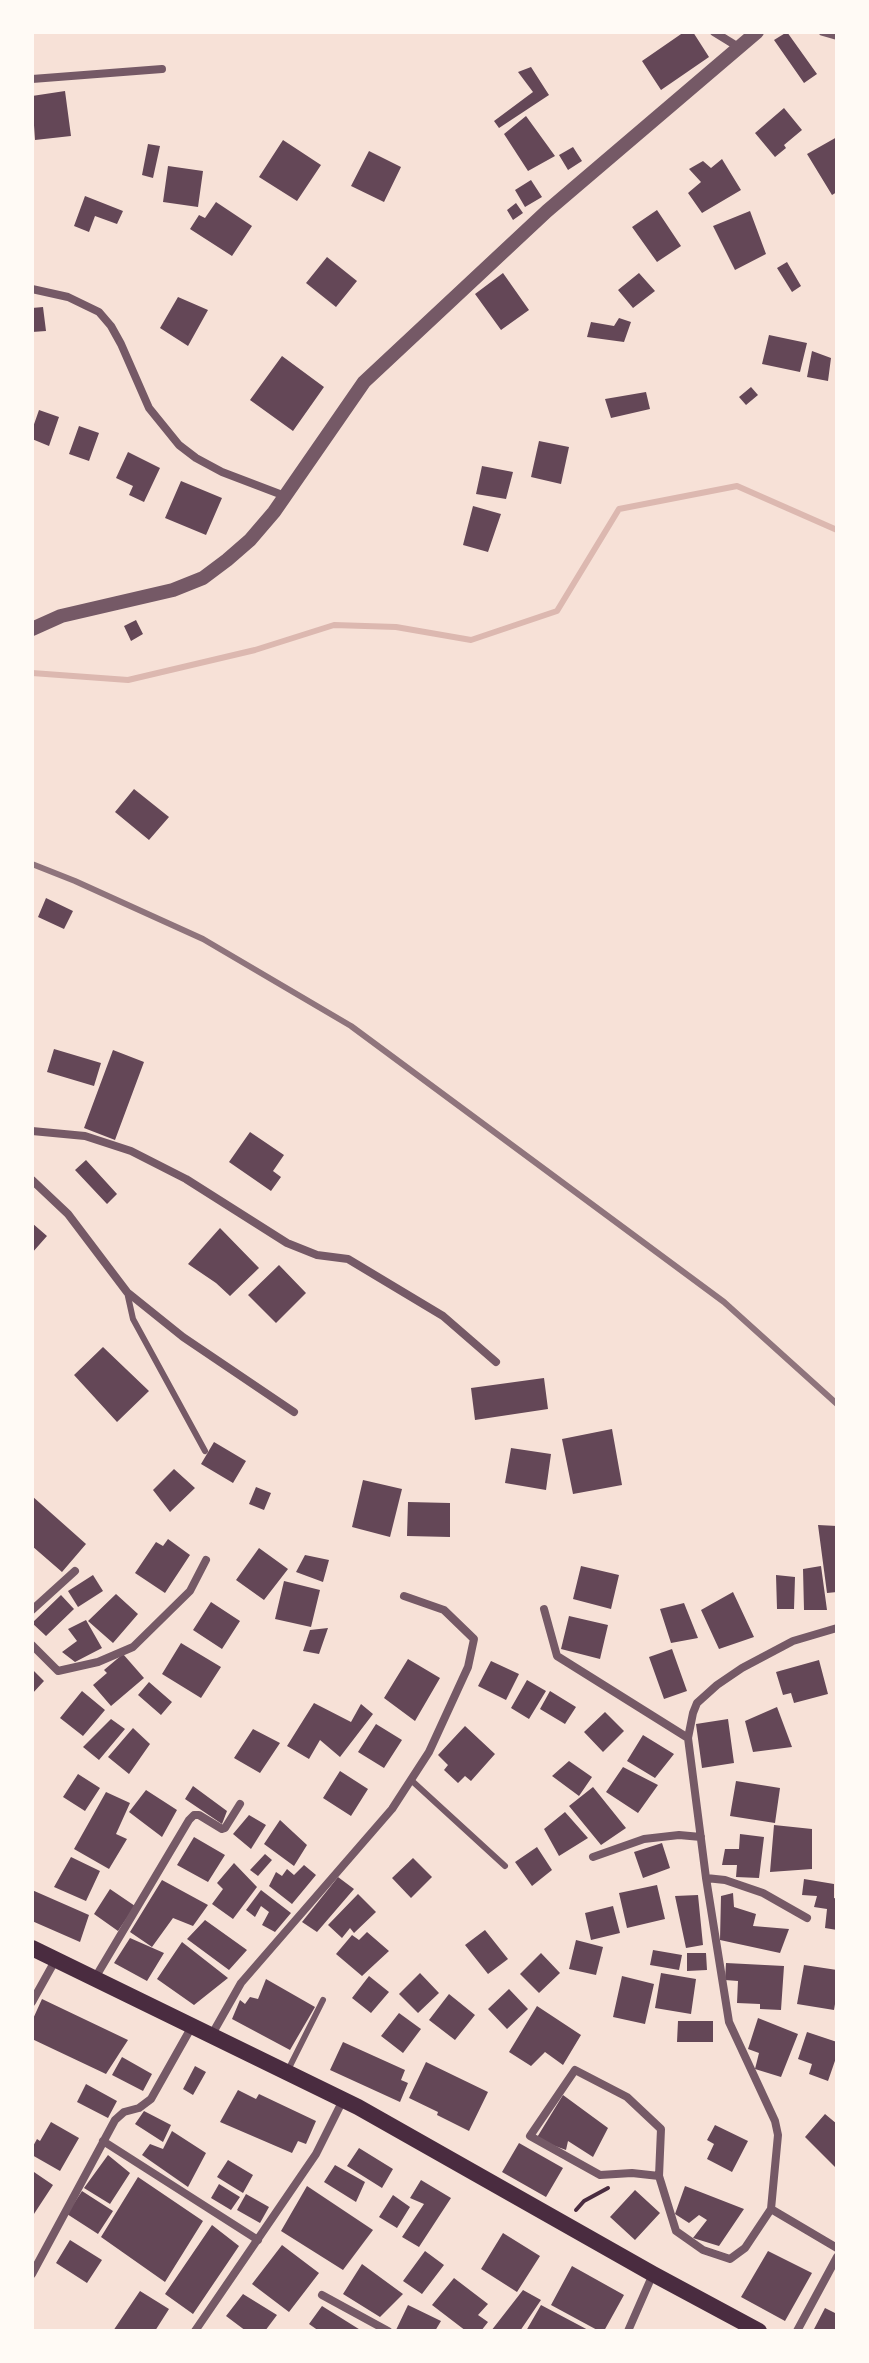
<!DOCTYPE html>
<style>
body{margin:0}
#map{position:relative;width:869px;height:2363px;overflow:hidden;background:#f7e1d7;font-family:Poppins,sans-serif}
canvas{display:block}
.frame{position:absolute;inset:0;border:34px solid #fffaf5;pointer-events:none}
</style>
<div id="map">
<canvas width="869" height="2363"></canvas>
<div class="frame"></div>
</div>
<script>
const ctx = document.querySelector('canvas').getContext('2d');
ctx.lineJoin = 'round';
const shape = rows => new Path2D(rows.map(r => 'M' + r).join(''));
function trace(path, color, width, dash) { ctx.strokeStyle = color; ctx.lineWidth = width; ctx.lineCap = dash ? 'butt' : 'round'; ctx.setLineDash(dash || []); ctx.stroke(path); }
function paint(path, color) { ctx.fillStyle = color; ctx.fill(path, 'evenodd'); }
const stream = shape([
 [32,673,128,680,255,650,334,625,396,627,471,640,557,611,619,509,737,486,837,530]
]);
const building = shape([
 [684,32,693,32,709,57,661,90,642,61],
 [787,32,817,74,804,83,774,40],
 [531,67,549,95,499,128,494,121,533,92,518,72],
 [65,91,71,136,35,140,32,96],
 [784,108,802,130,784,145,786,148,775,157,755,133],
 [526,116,555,156,528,171,504,134],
 [837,137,837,192,832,195,807,154],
 [283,140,321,165,297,201,259,177],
 [148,144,160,146,153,178,142,175],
 [573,147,582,161,568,170,559,155],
 [369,151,401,167,384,202,351,186],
 [722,159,741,190,702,213,688,193,701,182,689,169,703,161,711,168],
 [168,166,203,171,198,207,163,202],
 [531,180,542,197,525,207,515,190],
 [85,196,123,211,117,224,95,216,89,232,74,226],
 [216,202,252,226,232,256,190,229,199,215,205,218],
 [516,203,523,213,513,220,507,210],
 [657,210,681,246,657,262,632,227],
 [750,211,766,254,735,270,713,226],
 [327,257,357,281,336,307,306,283],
 [787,262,801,286,792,292,777,268],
 [503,273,529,310,501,330,475,294],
 [639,273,655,291,633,308,618,290],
 [178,297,208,310,188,346,160,328],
 [43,307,46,331,32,332,32,308],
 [619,318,631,322,624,342,587,337,591,322,614,326],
 [769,335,807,343,800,372,762,364],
 [812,351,831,358,828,381,807,377],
 [282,356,324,387,293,431,250,400],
 [751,387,758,395,746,405,739,397],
 [646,392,650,409,611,418,605,399],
 [39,410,59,417,49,446,32,439,32,430],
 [79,426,99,433,89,461,69,454],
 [539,441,569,447,561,484,531,477],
 [128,452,160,468,144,502,129,495,133,486,116,478],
 [482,466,513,472,506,499,476,494],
 [181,481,222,498,206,535,165,518],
 [473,506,501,514,488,552,463,545],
 [136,620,143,634,131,641,124,626],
 [134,789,169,817,149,840,115,812],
 [46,898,73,911,64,929,38,917],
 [54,1049,101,1063,94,1086,47,1072],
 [113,1050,144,1062,115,1140,84,1128],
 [250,1132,284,1155,273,1171,281,1177,271,1191,229,1162],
 [86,1160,117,1194,107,1204,75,1170],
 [32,1223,47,1236,32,1253],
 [220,1228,259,1268,230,1296,216,1283,188,1264],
 [279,1265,306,1293,276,1323,248,1295],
 [103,1347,149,1391,117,1422,74,1375],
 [544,1378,548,1409,475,1420,471,1388],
 [612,1429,622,1485,573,1494,562,1439],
 [214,1442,246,1461,233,1483,201,1464],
 [511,1448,551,1454,546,1490,505,1483],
 [174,1469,195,1488,170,1512,153,1490],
 [363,1480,402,1489,390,1537,352,1527],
 [256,1487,271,1493,264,1510,249,1504],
 [32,1496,86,1544,62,1572,32,1546],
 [408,1502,450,1503,450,1537,407,1536],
 [818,1525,837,1526,837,1592,827,1593],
 [168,1539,190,1555,165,1593,135,1573,156,1542,163,1546],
 [259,1548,288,1569,264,1600,236,1580],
 [305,1555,329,1560,323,1582,296,1572],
 [581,1566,619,1575,611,1609,573,1599],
 [821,1566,827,1610,804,1610,803,1569],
 [93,1575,103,1591,78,1607,68,1591],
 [776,1575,795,1577,794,1609,777,1609],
 [284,1581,320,1590,311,1627,275,1619],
 [733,1592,754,1637,719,1649,701,1610],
 [116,1594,138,1614,113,1643,88,1621],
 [61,1595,74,1609,46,1636,32,1623],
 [211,1602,240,1621,222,1649,193,1630],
 [684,1603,698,1638,671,1643,660,1609],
 [569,1616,608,1625,600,1659,561,1649],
 [86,1620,102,1648,75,1662,62,1652,77,1641,68,1629],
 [328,1628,319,1654,303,1651,310,1630],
 [181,1643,221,1667,201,1698,162,1674],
 [672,1649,687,1691,664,1699,649,1657],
 [123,1654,144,1678,111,1706,93,1685,107,1673,104,1670],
 [408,1659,440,1678,415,1721,384,1698],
 [819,1660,828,1694,794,1703,791,1693,783,1695,776,1672],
 [491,1661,519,1674,506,1700,478,1686],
 [32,1669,44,1681,32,1694],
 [527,1680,546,1691,529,1719,511,1708],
 [149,1682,172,1702,161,1715,138,1695],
 [82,1691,105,1710,83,1736,60,1718],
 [550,1691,576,1707,565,1724,540,1709],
 [314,1703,351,1722,361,1704,373,1714,340,1757,320,1740,309,1759,287,1746],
 [777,1707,792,1747,753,1752,745,1721],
 [605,1712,624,1731,603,1752,584,1732],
 [111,1719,125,1729,99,1760,83,1747],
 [728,1719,734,1763,702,1768,696,1724],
 [376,1724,402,1740,384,1768,358,1752],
 [465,1726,495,1754,471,1781,465,1776,458,1783,444,1770,448,1765,438,1755],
 [133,1728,150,1744,129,1774,108,1757],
 [253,1729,280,1743,260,1773,234,1758],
 [643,1735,674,1754,655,1778,627,1761],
 [569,1761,592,1777,579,1796,552,1776],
 [623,1767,658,1785,638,1813,606,1792],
 [340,1771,368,1789,351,1816,323,1798],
 [78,1774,100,1788,85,1811,63,1797],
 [736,1781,780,1788,775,1823,730,1816],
 [193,1786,227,1811,222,1824,185,1799],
 [593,1787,626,1828,601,1845,569,1806],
 [146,1790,177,1810,162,1837,129,1812],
 [106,1792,130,1803,116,1834,127,1839,109,1869,74,1849],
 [565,1812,588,1838,559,1856,544,1829],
 [249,1815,266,1825,251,1849,233,1834],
 [280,1820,307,1845,294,1866,264,1844],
 [774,1825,812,1829,812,1869,770,1872],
 [740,1834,764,1837,759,1878,736,1877,737,1865,722,1865,725,1849,739,1849],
 [194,1837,225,1855,208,1882,177,1865],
 [662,1843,670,1868,643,1878,634,1852],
 [537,1847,552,1870,532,1886,515,1862],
 [265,1854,272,1860,258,1876,250,1870],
 [71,1857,100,1871,86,1901,54,1887],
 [413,1858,432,1877,411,1898,392,1878],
 [234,1863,257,1887,233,1919,212,1904,223,1889,217,1883],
 [304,1865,316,1875,292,1904,269,1886,276,1872,282,1876,287,1869,294,1875],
 [338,1877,354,1889,317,1932,302,1922],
 [804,1879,834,1884,834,1898,837,1899,837,1930,825,1928,827,1909,814,1907,817,1896,802,1895],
 [162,1880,208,1905,193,1926,173,1918,152,1947,130,1932],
 [657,1885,665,1919,627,1928,619,1893],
 [110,1889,135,1906,118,1931,94,1914],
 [32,1890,89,1915,80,1942,32,1921],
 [261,1890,291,1913,275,1932,262,1925,269,1912,261,1906,255,1917,246,1910],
 [733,1893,734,1907,756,1914,753,1926,789,1929,780,1953,720,1940,721,1896],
 [358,1894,376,1912,354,1933,350,1928,342,1938,328,1925],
 [698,1895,703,1945,686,1948,675,1896],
 [613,1906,620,1933,591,1940,585,1913],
 [205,1920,247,1950,229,1970,187,1939],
 [485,1930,508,1959,488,1974,465,1945],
 [367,1932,389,1951,362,1976,336,1954,352,1935,359,1940],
 [130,1938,164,1953,147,1981,114,1963],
 [576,1940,603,1947,596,1975,569,1969],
 [182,1942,228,1978,194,2005,157,1979],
 [653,1950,682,1955,679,1970,650,1965],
 [541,1953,560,1973,539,1993,520,1974],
 [687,1953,706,1953,707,1970,687,1971],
 [726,1963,784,1966,781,2010,760,2009,760,2004,737,2003,738,1981,725,1980],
 [804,1965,837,1970,837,1992,834,2010,797,2004],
 [420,1973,439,1993,418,2013,399,1994],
 [661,1973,696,1979,691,2014,655,2008],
 [369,1976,389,1992,371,2013,352,1998],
 [622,1976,654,1984,645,2024,613,2017],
 [266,1979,315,2007,290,2050,232,2019,240,2000,245,2004,250,1997,258,1999],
 [509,1989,528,2009,507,2029,488,2009],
 [449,1994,475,2015,455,2040,429,2020],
 [42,1999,128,2040,106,2074,32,2039,32,2021],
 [537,2006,581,2035,563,2065,545,2052,531,2066,509,2052],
 [399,2013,421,2029,403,2053,381,2036],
 [758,2018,798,2034,781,2077,755,2069,759,2053,748,2049],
 [678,2021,713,2021,713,2042,677,2042],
 [807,2032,837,2042,837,2055,828,2081,809,2074,812,2064,798,2059],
 [343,2042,405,2070,401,2080,408,2083,400,2102,330,2070],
 [122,2057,152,2074,143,2091,112,2075],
 [426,2062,488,2092,469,2131,437,2115,438,2112,409,2098],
 [195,2066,206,2072,193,2095,183,2089],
 [86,2084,117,2101,108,2118,77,2102],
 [238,2090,256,2099,259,2094,316,2121,306,2144,298,2141,292,2153,220,2122],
 [563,2095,608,2128,593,2157,568,2141,566,2150,536,2139],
 [144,2111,171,2125,163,2142,135,2124],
 [825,2114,837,2124,837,2169,805,2137],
 [51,2122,79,2138,60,2171,32,2155,32,2148,37,2139,40,2141],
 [715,2125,748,2141,732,2172,707,2159,714,2144,707,2140],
 [172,2131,206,2153,188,2187,142,2155,150,2144,163,2149],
 [519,2143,563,2168,546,2197,502,2172],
 [359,2148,393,2169,382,2188,347,2166],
 [108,2155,130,2173,110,2204,84,2188],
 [228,2160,253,2175,243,2193,217,2177],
 [335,2165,365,2182,356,2202,324,2182],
 [34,2172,53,2185,32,2217,32,2174],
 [138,2177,203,2221,165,2282,101,2237],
 [421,2180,451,2198,419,2247,402,2237,424,2204,410,2198],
 [219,2184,240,2197,231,2210,211,2198],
 [307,2186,373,2230,343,2270,281,2231],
 [685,2186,744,2209,719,2246,693,2238,707,2220,699,2215,689,2223,675,2214],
 [635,2190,660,2213,635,2240,610,2217],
 [82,2191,113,2211,98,2234,67,2214],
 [246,2194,269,2207,260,2223,237,2210],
 [393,2195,410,2207,397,2228,379,2217],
 [212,2225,239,2246,193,2314,165,2294],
 [503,2233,540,2256,517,2292,481,2269],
 [70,2240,102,2260,87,2283,56,2263],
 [282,2245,319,2273,289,2312,252,2284],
 [425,2251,444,2265,422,2294,403,2281],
 [768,2251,812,2273,785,2321,741,2297],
 [362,2264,403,2294,380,2317,343,2294],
 [572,2266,624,2295,604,2331,599,2331,551,2305],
 [454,2278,488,2304,478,2315,488,2322,481,2331,466,2331,432,2305],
 [523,2290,541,2300,520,2331,491,2331],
 [140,2291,169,2309,155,2331,113,2331],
 [243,2294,277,2315,265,2331,246,2331,226,2316],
 [408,2305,441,2321,435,2331,396,2330],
 [541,2305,590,2331,526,2331],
 [322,2306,362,2331,319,2331,309,2324],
 [825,2308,837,2314,837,2331,813,2331]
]);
const path = shape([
 [576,2210,584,2201,608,2188]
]);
const service = shape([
 [127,1292,133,1319,205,1451],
 [411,1780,505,1866],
 [288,2070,323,2000]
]);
const minor = shape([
 [714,32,740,48],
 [823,32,837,36],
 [32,79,162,69],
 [32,289,68,297,99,312,111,326,121,344,149,408,179,445,196,458,222,472,285,496],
 [32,1131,85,1136,131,1151,186,1179,287,1243,317,1255,348,1259,443,1316,496,1362],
 [32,1180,68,1214,127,1292,183,1337,294,1412],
 [544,1609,557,1656,688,1738],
 [32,1610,75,1571],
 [32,1645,58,1671,98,1662,133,1647,190,1591,206,1560],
 [593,1857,644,1839,679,1835,701,1837],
 [706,1878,725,1880,763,1893,807,1918],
 [95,1978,189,1820,194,1815,199,1815,222,1829,225,1828,240,1804],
 [32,2002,56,1959],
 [211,2036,241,1983,392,1809,429,1752,468,1667,474,1639,444,1610,404,1596],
 [103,2141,258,2240],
 [659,2176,632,2173,600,2175,530,2136,575,2070,627,2097,661,2129,659,2176,676,2231,703,2250,730,2259,745,2248,771,2209,778,2135,775,2121,729,2022,706,1878,688,1738,693,1713,697,1703,717,1685,742,1668,793,1641,837,1628],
 [771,2209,837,2248],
 [32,2274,115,2120,124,2112,139,2108,151,2099,191,2028],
 [322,2295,388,2331],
 [195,2331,316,2154,343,2100],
 [628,2331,653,2274],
 [797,2331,837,2257]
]);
const tertiary = shape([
 [32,629,61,616,173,590,203,578,227,560,250,540,274,512,364,382,547,211,757,32]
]);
const secondary = shape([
 [32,1948,358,2107,653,2274,759,2331]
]);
const rail = shape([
 [32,864,75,881,203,939,351,1026,724,1302,837,1404]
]);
trace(stream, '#dcb8b0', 6);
paint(building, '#644757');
trace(path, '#4a2c40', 4);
trace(service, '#755966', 6);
trace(minor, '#755966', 8);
trace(tertiary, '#755966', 14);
trace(secondary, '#4a2c40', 16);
trace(rail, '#8f747c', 6);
</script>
